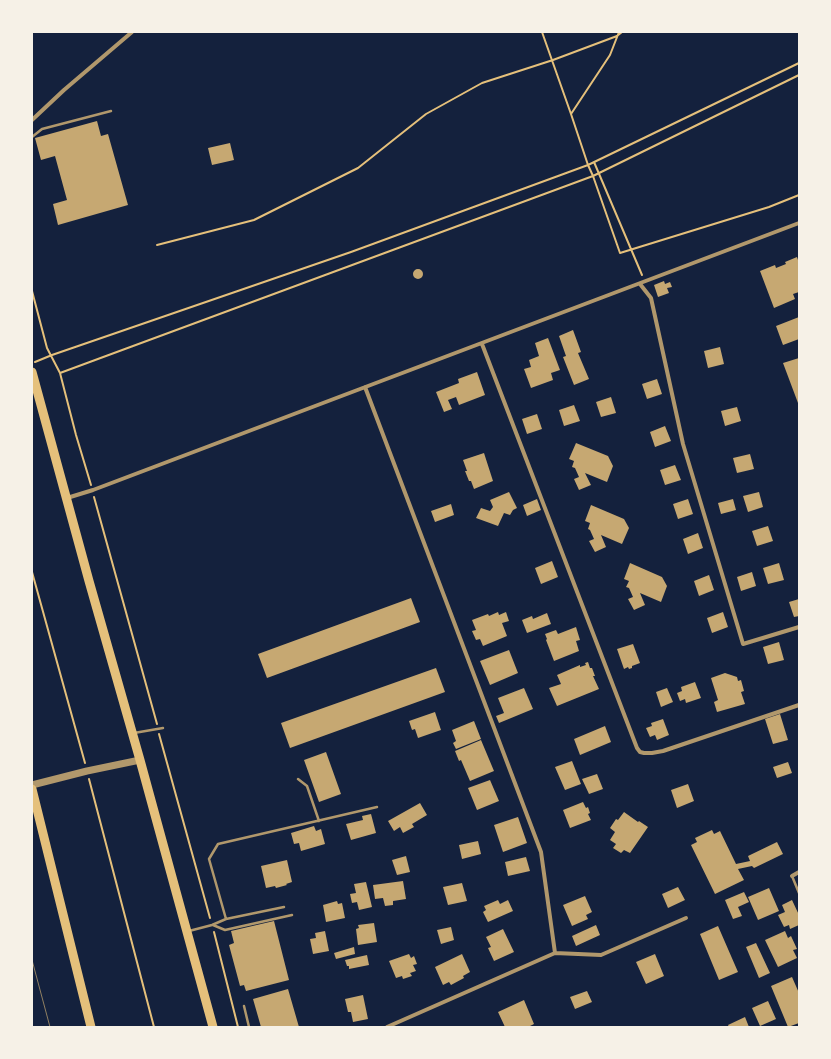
<!DOCTYPE html>
<style>
body{margin:0}
#map{position:relative;width:831px;height:1059px;overflow:hidden;background:#14213d;font-family:Montserrat,sans-serif}
canvas{display:block}
.frame{position:absolute;inset:0;border:33px solid #f6f1e7;pointer-events:none}
</style>
<div id="map">
<canvas width="831" height="1059"></canvas>
<div class="frame"></div>
</div>
<script>
const ctx = document.querySelector('canvas').getContext('2d');
ctx.lineJoin = 'round';
function paint(path, color) { ctx.fillStyle = color; ctx.fill(path, 'evenodd'); }
const shape = rows => new Path2D(rows.map(r => 'M' + r).join(''));
function trace(path, color, width, dash) { ctx.strokeStyle = color; ctx.lineWidth = width; ctx.lineCap = dash ? 'butt' : 'round'; ctx.setLineDash(dash || []); ctx.stroke(path); }
const building = shape([
 [97,121,101,136,108,134,128,205,58,225,53,204,67,200,55,156,41,160,35,138],
 [230,143,234,160,212,165,208,148],
 [797,257,798,260,799,259,799,292,793,294,795,299,774,308,760,271,775,265,776,268,786,264,785,262],
 '413 274a5 5 0 1 1 10 0a5 5 0 1 1-10 0Z',
 [664,281,665,284,670,282,672,287,667,288,669,293,658,297,654,285],
 [799,317,799,339,783,345,776,326],
 [573,330,581,352,578,353,589,379,574,385,563,357,566,356,559,336],
 [548,338,560,370,551,373,553,380,531,388,524,369,531,367,529,360,539,356,535,343],
 [720,347,724,364,708,368,704,351],
 [799,358,799,402,798,403,783,363],
 [477,372,485,395,459,405,456,397,448,400,452,409,444,412,436,392,459,383,458,379],
 [657,379,662,394,647,399,642,384],
 [611,397,616,413,601,417,596,402],
 [574,405,580,421,564,426,559,410],
 [737,407,741,421,725,426,721,411],
 [537,414,542,429,527,434,522,419],
 [665,426,671,441,655,447,650,432],
 [576,443,608,456,613,466,607,482,585,473,591,485,579,490,574,479,579,477,575,468,572,467,574,461,569,459],
 [484,453,493,481,474,489,471,481,469,481,465,471,467,471,463,460],
 [750,454,754,469,737,473,733,458],
 [675,465,681,480,665,485,660,470],
 [509,492,517,508,513,510,510,515,504,513,498,526,476,518,481,508,490,511,493,507,490,500],
 [759,492,763,507,748,512,743,496],
 [537,499,541,510,527,516,523,505],
 [688,499,693,514,678,519,673,504],
 [733,499,736,510,721,514,718,503],
 [451,504,454,515,435,522,431,511],
 [591,505,624,519,629,528,622,544,601,535,606,547,595,552,589,541,594,539,590,530,588,529,590,523,585,521],
 [768,526,773,541,757,546,752,531],
 [698,533,703,548,688,554,683,539],
 [552,561,558,577,541,584,535,568],
 [630,563,662,577,667,586,661,602,640,593,645,605,634,610,628,599,633,597,629,588,626,587,629,581,624,579],
 [779,563,784,580,768,584,763,568],
 [752,572,756,586,741,591,737,577],
 [709,575,714,590,699,596,694,581],
 [411,598,420,622,267,678,258,654],
 [799,599,799,616,794,617,789,602],
 [498,612,499,615,506,612,509,621,502,623,507,636,483,646,480,639,476,640,472,631,476,630,472,620,488,614,489,616],
 [723,612,728,627,712,633,707,618],
 [547,613,551,624,527,633,522,620,532,616,533,619],
 [576,627,580,640,576,641,579,651,554,661,546,640,547,639,545,634,556,630,558,634],
 [779,642,784,660,768,664,763,647],
 [633,644,640,663,632,666,632,668,629,669,628,667,624,669,617,649],
 [509,650,518,673,490,685,480,661],
 [588,662,590,668,592,668,595,676,593,676,599,689,557,706,549,688,561,684,557,675,580,665,580,667,586,665,585,663],
 [436,668,445,692,290,748,281,723],
 [725,673,737,677,738,681,741,680,744,691,741,692,745,704,717,712,714,702,718,700,711,678],
 [695,682,701,698,686,703,685,699,680,701,677,693,682,691,681,687],
 [524,688,533,709,499,723,496,716,504,713,498,698],
 [667,688,673,702,661,707,656,692],
 [435,712,441,730,418,738,415,729,412,730,409,721],
 [780,714,788,740,773,744,765,719],
 [663,719,669,735,657,740,655,735,650,737,646,728,652,726,651,723],
 [474,721,481,739,456,749,453,743,456,741,452,730],
 [605,726,611,742,580,755,574,739],
 [481,740,494,771,470,781,461,760,459,761,455,751],
 [326,752,341,794,319,802,304,760],
 [572,761,581,784,565,790,555,767],
 [788,762,792,773,777,778,773,767],
 [597,774,603,789,589,794,582,779],
 [490,780,499,801,477,810,468,788],
 [688,784,694,801,677,808,671,790],
 [583,802,586,808,588,807,590,813,588,814,591,820,570,828,563,810],
 [420,803,427,815,412,824,414,827,403,833,400,827,394,831,388,821],
 [624,812,638,822,639,821,648,827,630,853,624,850,621,853,613,848,616,844,610,840,615,832,610,828,616,819,618,820],
 [371,814,376,833,351,840,346,824,363,820,362,816],
 [518,817,527,843,503,852,494,825],
 [314,826,316,831,321,829,325,844,301,851,299,843,294,844,291,833],
 [712,830,714,834,720,831,736,864,750,861,748,856,777,842,783,854,754,868,752,866,738,869,744,880,715,894,691,845,697,842,695,838],
 [478,841,481,854,462,859,459,845],
 [406,856,410,872,397,875,392,860],
 [526,857,530,871,508,876,505,862],
 [287,860,292,882,286,884,287,885,276,888,275,886,266,888,261,866],
 [403,881,406,899,393,901,393,905,385,906,383,898,375,899,373,885],
 [366,882,372,907,359,910,357,902,352,903,350,894,356,893,354,884],
 [462,883,467,901,448,905,443,887],
 [678,887,685,900,668,908,662,894],
 [769,888,779,911,758,920,748,897],
 [744,892,749,902,738,907,742,916,733,919,725,900],
 [585,896,592,912,586,915,588,919,572,926,563,905],
 [498,900,500,904,508,900,513,911,488,922,483,912,486,910,484,906],
 [792,900,799,915,799,925,790,929,789,925,784,927,778,915,785,912,782,905],
 [337,901,338,904,342,903,345,918,326,922,323,905],
 [274,921,289,980,246,991,244,985,240,986,229,945,234,943,231,931],
 [374,923,377,942,358,945,356,929,359,928,358,925],
 [596,925,600,935,576,946,572,936],
 [718,926,738,972,719,980,700,934],
 [451,927,454,940,441,944,437,930],
 [503,929,514,952,494,961,488,948,491,947,486,937],
 [325,931,329,951,313,954,310,939,316,938,315,933],
 [785,931,788,938,791,936,797,949,793,950,797,958,778,967,765,940],
 [756,943,770,973,759,978,746,947],
 [354,947,355,954,336,959,334,953],
 [409,954,411,958,414,956,417,964,413,965,416,971,410,973,412,976,403,979,402,976,396,978,389,961],
 [462,954,470,972,463,976,464,978,451,985,449,982,443,985,435,967],
 [655,954,664,976,646,984,636,962],
 [367,955,369,965,349,969,349,966,347,966,345,960],
 [792,977,799,993,799,1023,788,1027,771,986],
 [288,989,299,1027,261,1027,253,999],
 [587,991,592,1002,575,1009,570,997],
 [363,995,368,1019,353,1022,351,1012,348,1012,345,999],
 [524,1000,534,1024,528,1027,505,1027,498,1012],
 [768,1001,776,1019,760,1026,752,1008],
 [745,1017,749,1027,729,1027,728,1025]
]);
const path = shape([
 [542,32,571,114,588,165,593,176,620,253,769,207,799,195],
 [571,114,610,55,619,32],
 [594,162,642,275],
 [157,245,254,220,358,168,426,114,482,83,553,60,617,36,622,32],
 [32,291,47,348,60,373,76,435,91,485],
 [35,362,52,355,351,252,588,165,799,63],
 [60,373,593,176,799,75],
 [94,497,157,724],
 [32,572,85,763],
 [159,734,210,918],
 [89,779,154,1027],
 [214,932,238,1027]
]);
const service = shape([
 [32,137,42,129,111,111],
 [134,733,163,728],
 [298,779,307,786,319,821],
 [792,876,799,893],
 [226,919,209,859,218,844,377,807],
 [213,925,225,930,292,915],
 [189,931,212,925,226,919,284,907],
 [244,1006,249,1027]
]);
const minor = shape([
 [32,120,64,90,132,32],
 [640,284,651,298,683,444,743,644,799,627],
 [482,344,637,748,640,752,644,753,652,753,663,751,799,705],
 [365,387,541,852,555,953],
 [67,498,93,490,799,223],
 [792,876,799,872],
 [387,1027,555,953,601,955,686,918]
]);
const tertiary = shape([
 [32,785,87,771,140,760]
]);
const primary = shape([
 [32,372,89,581,140,760,213,1027],
 [32,789,91,1027]
]);
const tram = shape([
 [32,960,50,1027]
]);
paint(building, '#c6a872');
trace(path, '#e5c07b', 2);
trace(service, '#b1986c', 2.5);
trace(minor, '#b1986c', 4);
trace(tertiary, '#b1986c', 7);
trace(primary, '#e5c07b', 9);
trace(tram, '#918062', 1);
</script>
